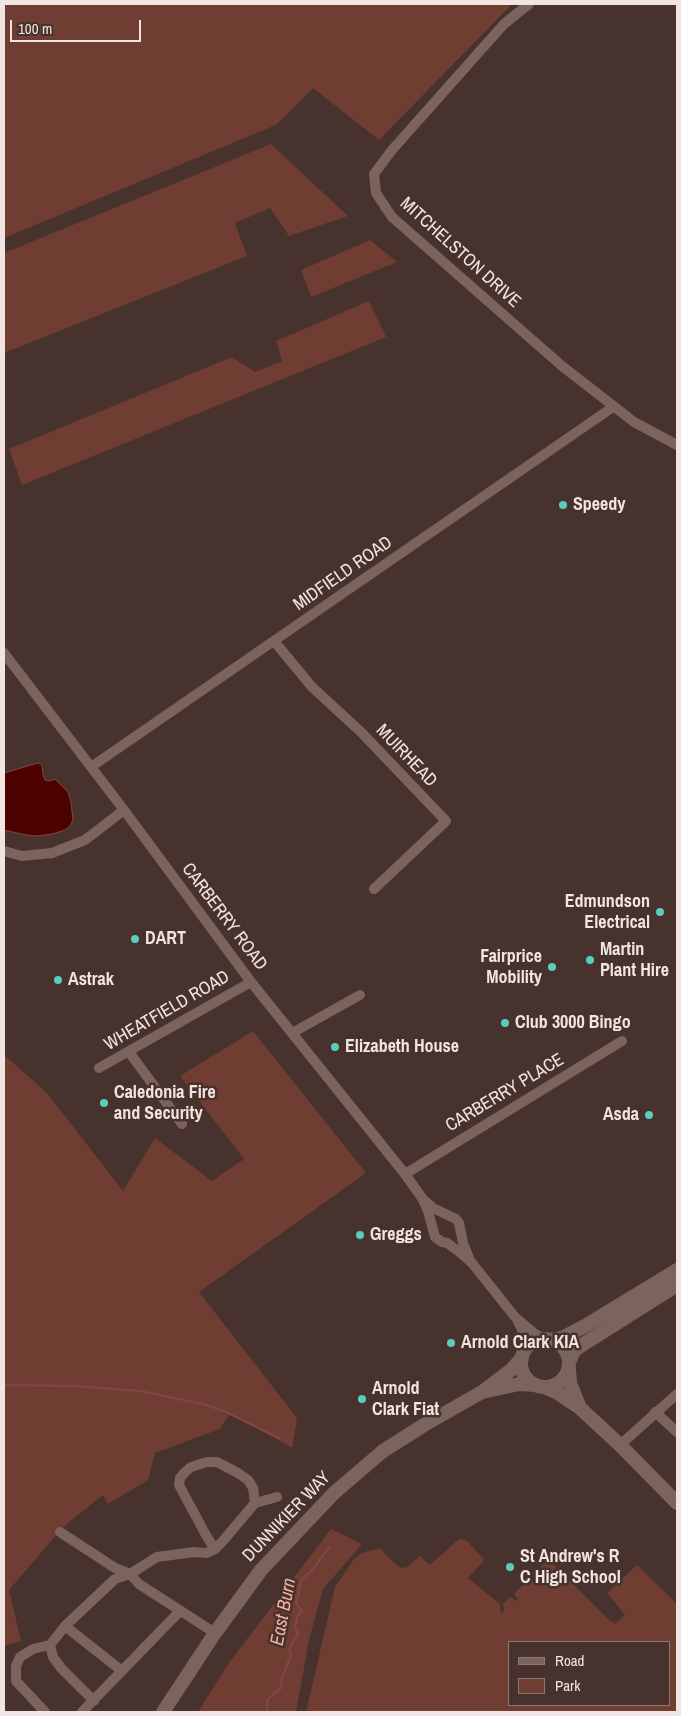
<!DOCTYPE html>
<style>
body{margin:0}
#map{position:relative;width:681px;height:1716px;overflow:hidden;background:#47322d;font-family:"Archivo Narrow",sans-serif}
canvas{display:block}
.frame{position:absolute;inset:0;border:5px solid #f2e4e1;pointer-events:none}
.legend{position:absolute;left:508px;top:1641px;width:162px;height:65px;box-sizing:border-box;background:#47322d;border:1px solid #8b7975;margin:0;padding:6px 9px;list-style:none;font-size:15px;color:#f2e4e1}
.legend li{display:flex;align-items:center;gap:10px;height:25px}
.legend b{width:25px;border:1px solid #8b7975}
.scale{position:absolute;left:10px;top:20px;width:131px;height:22px;box-sizing:border-box;border:2px solid #f2e4e1;border-top:0;padding-left:6px;font-size:15px;line-height:18px;white-space:nowrap;color:#f2e4e1;-webkit-text-stroke:4px #47322d;paint-order:stroke}
</style>
<div id="map">
<canvas width="681" height="1716"></canvas>
<div class="frame"></div>
<ul class="legend">
<li><b style="height:6px;background:#7b635e"></b>Road</li>
<li><b style="height:14px;background:#6f3d32"></b>Park</li>
</ul>
<div class="scale">100 m</div>
</div>
<script>
const ctx = document.querySelector('canvas').getContext('2d');
ctx.lineJoin = 'round';
function paint(path, color) { ctx.fillStyle = color; ctx.fill(path, 'evenodd'); }
const shape = rows => new Path2D(rows.map(r => 'M' + r).join(''));
function trace(path, color, width, dash) { ctx.strokeStyle = color; ctx.lineWidth = width; ctx.lineCap = dash ? 'butt' : 'round'; ctx.setLineDash(dash || []); ctx.stroke(path); }
function drawText(font, color, halo, rows, align = 'center') {
  ctx.font = font + ' "Archivo Narrow",sans-serif'; ctx.lineWidth = 5; ctx.setLineDash([]); ctx.textBaseline = 'middle'; ctx.strokeStyle = halo; ctx.fillStyle = color; for (const [text, x, y, turn = 0] of rows) {
    ctx.save(); ctx.translate(x, y); ctx.rotate((+turn || 0) * Math.PI / 180); ctx.textAlign = isNaN(turn) ? turn : align; if (halo) ctx.strokeText(text, 0, 0); ctx.fillText(text, 0, 0); ctx.restore();
  }
}
const green = shape([
 [4,4,512,4,379,140,313,88,276,125,4,238],
 [271,144,348,216,289,236,270,208,235,223,247,256,4,353,4,253],
 [370,240,397,262,311,297,301,270],
 [369,301,386,337,22,485,9,449,232,357,255,372,282,361,276,341],
 [253,1031,366,1173,199,1292,297,1418,292,1448,230,1413,220,1429,155,1453,148,1480,108,1504,103,1495,63,1527,9,1590,21,1641,4,1646,4,1055,47,1093,123,1191,155,1138,212,1181,244,1159,180,1076],
 [331,1529,362,1544,323,1589,309,1640,296,1712,198,1712,228,1664],
 [459,1539,466,1540,484,1559,483,1562,468,1578,500,1604,501,1613,504,1612,503,1603,511,1597,515,1601,518,1599,514,1594,530,1578,534,1581,538,1578,534,1574,548,1559,612,1623,613,1622,615,1624,625,1615,607,1593,637,1565,677,1604,677,1712,306,1712,335,1587,354,1559,362,1553,380,1548,396,1565,402,1568,407,1567,420,1556,430,1565],
 [510,1642,670,1642,670,1705,510,1705]
]);
const water = shape([
 [38,763,42,765,43,775,45,780,49,781,55,779,68,792,71,802,73,820,70,826,65,830,52,834,38,836,26,835,4,830,4,773,38,763]
]);
const stream = shape([
 [4,1385,76,1386,140,1391,203,1404,224,1411,279,1438],
 [4,1520,5,1520],
 [267,1712,267,1700,281,1688,282,1678,291,1655,289,1650,298,1633,295,1627,297,1616,302,1611,296,1603,302,1579,314,1568,329,1547]
]);
const street = shape([
 [529,4,504,24,392,150,374,174,376,193,392,217,562,366,634,422,677,445],
 [274,641,312,687,361,732,446,821,374,889],
 [4,653,124,810,251,982,405,1174,422,1198,428,1211,435,1237,442,1242,447,1243,462,1254,472,1263,515,1317,535,1334,546,1339],
 [91,767,613,407],
 [4,851,22,856,52,853,85,840,124,810],
 [292,1033,360,995],
 [129,1052,182,1124],
 [99,1068,251,982],
 [405,1174,622,1041],
 [425,1201,433,1208,456,1219,459,1223,463,1243,469,1258],
 [518,1322,522,1329,524,1344,523,1355],
 [655,1412,677,1432],
 [620,1445,677,1394],
 [255,1503,277,1497],
 [60,1532,115,1568,130,1574,139,1584,215,1633],
 [65,1626,122,1671],
 [94,1701,61,1668,53,1657,50,1645,65,1626,115,1579,130,1574,157,1557,194,1552,207,1553,215,1549,222,1542,255,1503,253,1488,248,1480,238,1473,217,1462,207,1462,191,1467,185,1472,180,1478,179,1485,207,1537,215,1549],
 [45,1712,16,1681,16,1666,20,1657,33,1649,50,1645],
 [82,1712,180,1611]
]);
const secondary = shape([
 '521 1363a24 24 0 1 1 48 0a24 24 0 1 1-48 0Z',
 [552,1340,564,1337,585,1326,677,1270],
 [569,1362,574,1351,582,1345,677,1285],
 [569,1368,570,1383,580,1408],
 [544,1387,556,1392,580,1408,620,1445,677,1503],
 [487,1391,519,1384,535,1385],
 [163,1712,215,1633,261,1570,334,1493,383,1451,424,1425,482,1392,511,1370,522,1358]
]);
const markers = [
 [563,505,5,"#5acebd"],
 [660,912,5,"#5acebd"],
 [135,939,5,"#5acebd"],
 [590,960,5,"#5acebd"],
 [552,967,5,"#5acebd"],
 [58,980,5,"#5acebd"],
 [505,1023,5,"#5acebd"],
 [335,1047,5,"#5acebd"],
 [104,1103,5,"#5acebd"],
 [649,1115,5,"#5acebd"],
 [360,1235,5,"#5acebd"],
 [451,1343,5,"#5acebd"],
 [362,1399,5,"#5acebd"],
 [510,1567,5,"#5acebd"]
];
const streetNames = [
 ["MITCHELSTON DRIVE",460,253,42],
 ["MIDFIELD ROAD",343,574,-35],
 ["MUIRHEAD",406,756,46],
 ["CARBERRY ROAD",224,917,53],
 ["WHEATFIELD ROAD",167,1011,-30],
 ["CARBERRY PLACE",505,1093,-31],
 ["DUNNIKIER WAY",287,1517,-46]
];
const poiNames = [
 ["Speedy",573,505],
 ["Edmundson",650,902,"right"],
 ["Electrical",650,923,"right"],
 ["DART",145,939],
 ["Martin",600,950],
 ["Plant Hire",600,971],
 ["Fairprice",542,957,"right"],
 ["Mobility",542,978,"right"],
 ["Astrak",68,980],
 ["Club 3000 Bingo",515,1023],
 ["Elizabeth House",345,1047],
 ["Caledonia Fire",114,1093],
 ["and Security",114,1114],
 ["Asda",639,1115,"right"],
 ["Greggs",370,1235],
 ["Arnold Clark KIA",461,1343],
 ["Arnold",372,1389],
 ["Clark Fiat",372,1410],
 ["St Andrew's R",520,1557],
 ["C High School",520,1578]
];
const waterNames = [
 ["East Burn",284,1612,-79]
];
paint(green, '#6f3d32');
paint(water, '#4c0300');
trace(water, '#7e4644', 1);
trace(stream, '#7e4644', 2.5);
trace(street, '#7b635e', 10);
trace(secondary, '#7b635e', 14);
for (const [x, y, r, color] of markers) { const dot = new Path2D(); dot.arc(x, y, r, 0, 2 * Math.PI); ctx.fillStyle = color; ctx.fill(dot); trace(dot, '#47322d', 2); }
drawText('18px', '#f2e4e1', '#47322d', streetNames);
drawText('bold 18px', '#f2e4e1', '#47322d', poiNames, 'left');
drawText('italic 19px', '#f3b1a2', '#47322d', waterNames);
</script>
